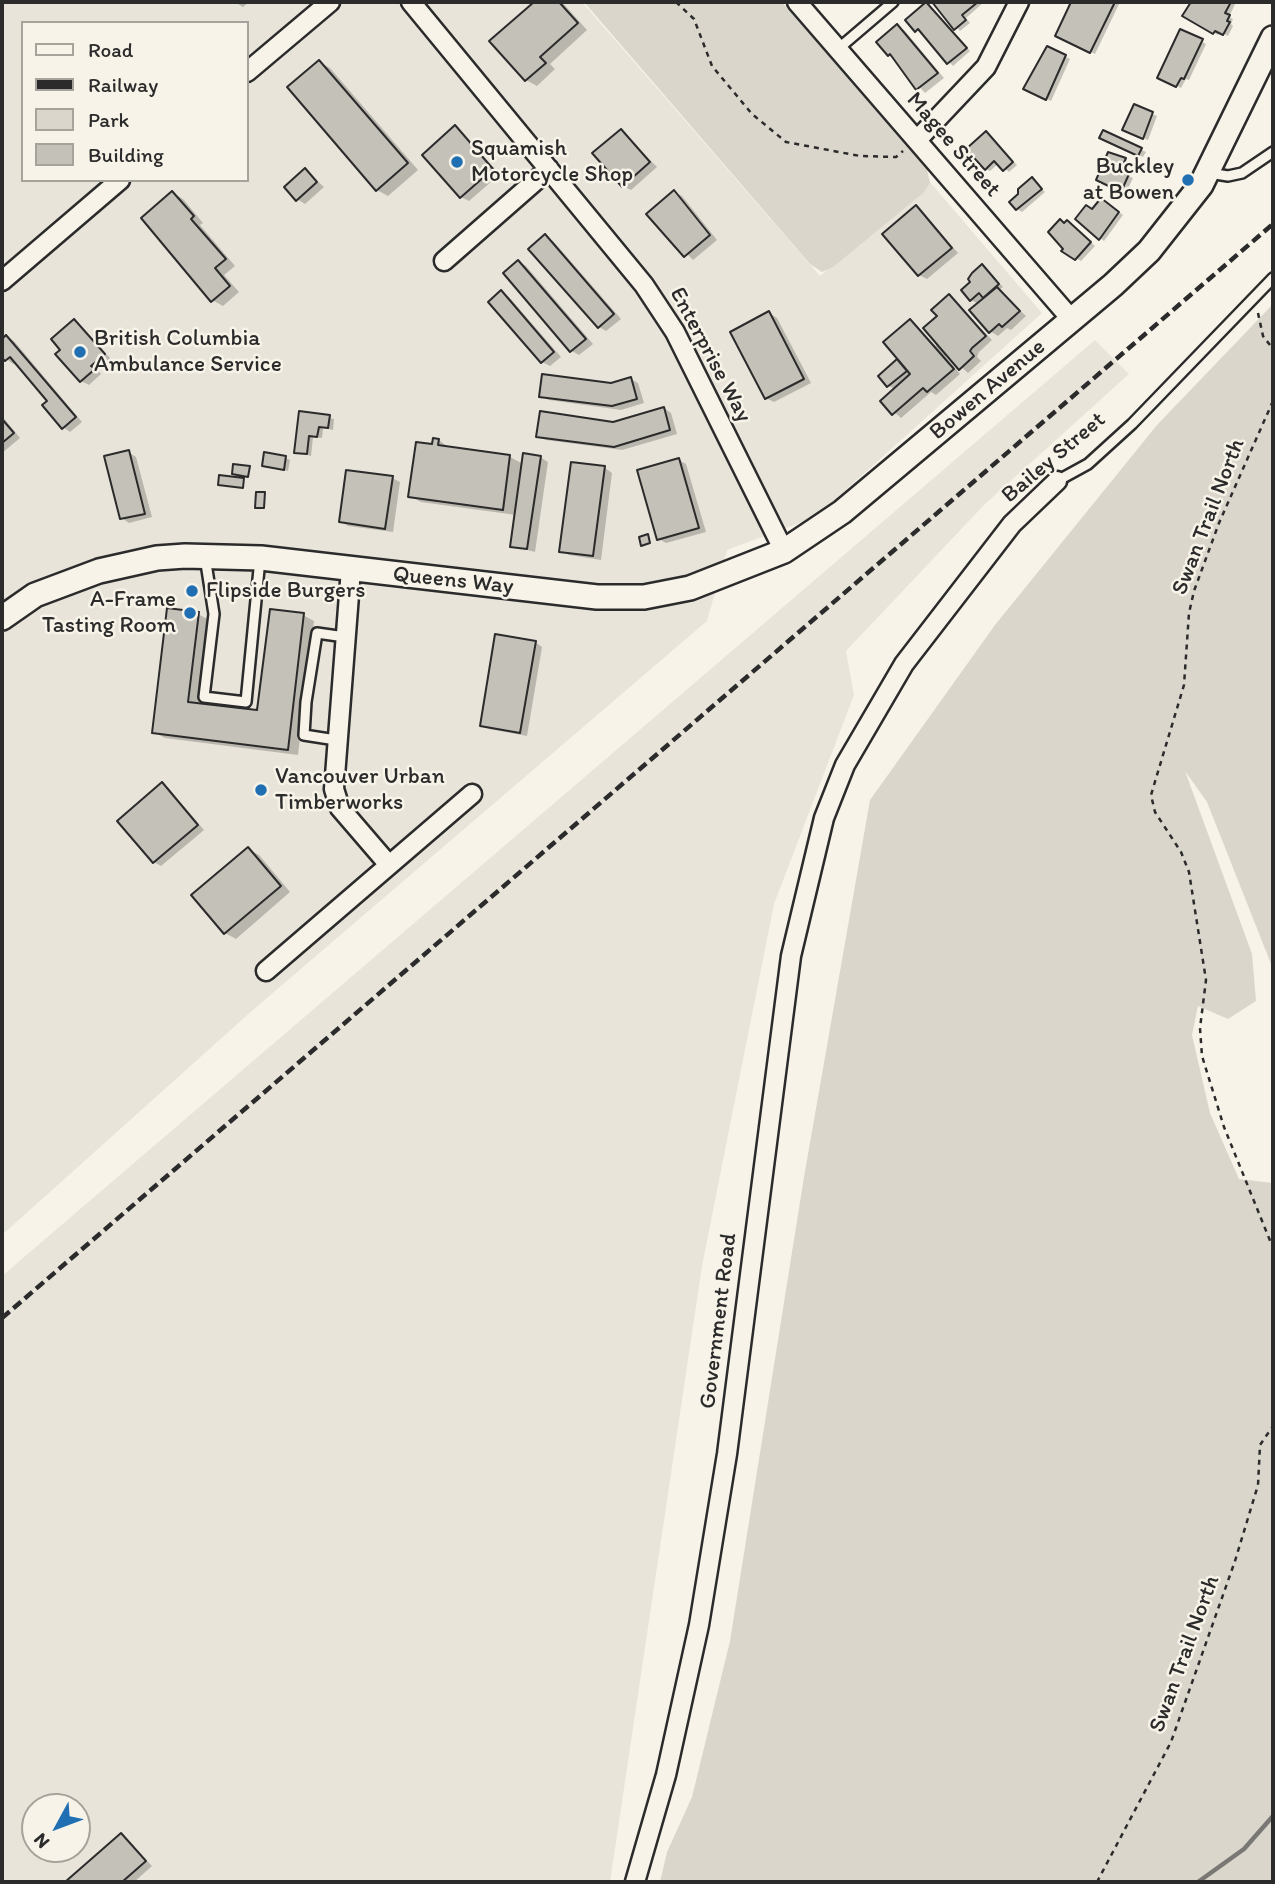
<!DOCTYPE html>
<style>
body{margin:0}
#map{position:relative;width:1275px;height:1884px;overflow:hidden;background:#f7f3e8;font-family:Itim,sans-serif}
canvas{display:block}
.frame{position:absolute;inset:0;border:4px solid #2b2b2b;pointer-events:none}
.legend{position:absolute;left:21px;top:21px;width:228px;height:161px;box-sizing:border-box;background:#f7f3e8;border:2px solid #a5a39c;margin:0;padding:9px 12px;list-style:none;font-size:21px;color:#2b2b2b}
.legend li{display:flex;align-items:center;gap:14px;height:35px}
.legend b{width:35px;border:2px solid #a5a39c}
.north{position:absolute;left:21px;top:1793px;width:70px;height:70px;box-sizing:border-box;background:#f7f3e8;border:2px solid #a5a39c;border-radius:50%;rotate:229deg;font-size:19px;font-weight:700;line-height:28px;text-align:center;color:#2b2b2b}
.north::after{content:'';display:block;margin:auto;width:24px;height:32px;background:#1f6fb2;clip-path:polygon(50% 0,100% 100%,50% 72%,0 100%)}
</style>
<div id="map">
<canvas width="1275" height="1884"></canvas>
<div class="frame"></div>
<ul class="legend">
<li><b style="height:9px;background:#f7f3e8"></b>Road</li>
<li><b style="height:9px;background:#2b2b2b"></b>Railway</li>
<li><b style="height:19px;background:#dad6cc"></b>Park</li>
<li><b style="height:19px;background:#c4c1b9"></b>Building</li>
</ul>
<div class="north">N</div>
</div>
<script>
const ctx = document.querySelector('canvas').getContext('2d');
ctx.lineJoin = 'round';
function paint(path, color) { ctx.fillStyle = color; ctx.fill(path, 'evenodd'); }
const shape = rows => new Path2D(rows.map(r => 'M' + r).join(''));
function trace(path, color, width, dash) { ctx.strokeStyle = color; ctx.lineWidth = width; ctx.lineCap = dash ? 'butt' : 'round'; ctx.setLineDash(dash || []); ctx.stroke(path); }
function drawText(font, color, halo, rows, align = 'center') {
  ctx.font = font + ' Itim,sans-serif'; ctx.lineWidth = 5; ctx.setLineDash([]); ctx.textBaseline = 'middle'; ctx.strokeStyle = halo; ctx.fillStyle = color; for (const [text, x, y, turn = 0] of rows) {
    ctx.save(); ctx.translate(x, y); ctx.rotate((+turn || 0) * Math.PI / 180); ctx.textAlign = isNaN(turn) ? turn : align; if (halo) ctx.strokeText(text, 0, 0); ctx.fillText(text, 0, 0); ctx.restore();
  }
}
const built = shape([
 [2,2,582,2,820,276,929,181,1042,313,829,505,802,522,727,550,707,621,254,1009,2,1235],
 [23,23,247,23,247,180,23,180],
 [1095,340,1129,374,984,505,846,651,854,695,774,904,702,1266,610,1882,2,1882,2,1276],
 [35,1807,77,1807,77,1849,35,1849]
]);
const green = shape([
 [584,2,782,2,926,165,930,183,923,193,833,267,822,272,810,264],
 [1273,304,1273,969,1207,802,1185,771,1252,954,1256,1001,1228,1019,1198,1006,1192,1035,1210,1113,1239,1179,1273,1183,1273,1882,660,1882,667,1852,692,1797,730,1641,804,1177,870,800,995,625,1157,425]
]);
const shadow = shape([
 [235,2,249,2,243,7],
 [537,2,562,2,587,30,550,64,555,69,537,86,526,80,492,42],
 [934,2,982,2,983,3,966,18,970,23,960,31],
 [1073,2,1120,2,1095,54,1057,35],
 [1200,2,1236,2,1229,17,1233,19,1231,24,1233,26,1228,36,1220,32,1218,35,1184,15],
 [926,4,970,51,953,66,908,20],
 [898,26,905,31,944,78,925,93,889,55],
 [1181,31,1206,44,1189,80,1186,79,1181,88,1159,77],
 [1048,48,1070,59,1051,101,1030,91],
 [319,62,330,68,418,170,388,196,377,190,289,87],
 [1152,114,1157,116,1148,140,1129,132],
 [455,127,500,174,469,201,461,197],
 [621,131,657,167,631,190,623,186],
 [1104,132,1146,152,1143,157,1102,137],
 [986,133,1017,165,1009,172,999,163,990,171,986,169],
 [1109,154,1130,162,1125,174,1133,178,1126,193,1098,180],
 [305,170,324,187,305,204,297,199],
 [1032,179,1045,192,1022,212,1017,209],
 [674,192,682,196,717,240,693,260,649,214],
 [173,193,183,199,203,223,200,225,235,266,224,275,239,292,223,306,212,300],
 [1106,203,1123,215,1104,241,1100,238,1093,211],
 [916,207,923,212,958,253,927,279,919,275],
 [1065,224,1072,225,1095,246,1081,261,1063,251],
 [545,237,553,241,621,319,606,331,599,327],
 [519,262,526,266,593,344,579,355,572,351,505,274],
 [983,266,1003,287,999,290,1026,316,1011,330,1007,328,998,336,990,331,979,304,971,300],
 [501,292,509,297,561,357,550,366,542,362],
 [949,296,992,340,979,352,977,357,981,361,968,373,947,354,945,356,960,374,936,395,931,392,901,418,882,401,895,389,889,386,897,361,905,366,910,321,936,346,939,316],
 [769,313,777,318,811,383,774,402,766,398],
 [74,321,111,359,98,370,101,374,89,385,81,381,63,350],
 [7,337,14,341,82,422,70,432,63,427,50,401,17,362,13,364,2,355,2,341],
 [631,379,638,383,644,403,621,410,549,400,541,396],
 [664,408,671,413,677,434,622,450,546,440,538,436,613,424],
 [301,413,334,419,333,430,323,428,322,438,313,437,311,456,296,452],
 [2,416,20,438,2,453],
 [439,440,449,448,510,457,523,464,540,457,548,462,535,552,512,546,516,515,421,502,410,496],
 [128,452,136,457,152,517,129,523,122,518],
 [285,458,290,460,288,471,264,465],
 [679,460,686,464,706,532,666,543,659,539],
 [573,464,605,468,612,473,601,560,569,555,561,551],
 [392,478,400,482,393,532,348,526,341,521],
 [198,614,209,620,199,705,259,712,303,615,314,621,298,755,165,738,154,732],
 [535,642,542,647,527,736,489,729,481,725],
 [162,784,169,789,204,830,161,866,154,862],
 [248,849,259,855,290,892,236,939,225,933],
 [121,1835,152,1866,134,1882,67,1882]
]);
const stream = shape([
 [1198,1882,1244,1849,1273,1816]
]);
const building = shape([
 [534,2,559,2,578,23,540,57,546,63,525,81,489,41,534,2],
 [926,2,967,48,947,64,918,29,915,32,905,20,926,2],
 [932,2,978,2,962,15,966,20,954,30,932,2],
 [1071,2,1115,2,1090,53,1055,36,1071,2],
 [1191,2,1231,2,1225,13,1230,15,1227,21,1230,22,1223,35,1215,31,1213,34,1182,16,1191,2],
 [897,24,938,73,916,90,890,54,888,56,876,42,897,24],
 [1180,29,1203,39,1184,79,1181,78,1176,87,1157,78,1180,29],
 [1047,46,1066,55,1046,100,1023,89,1047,46],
 [319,60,408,163,376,191,287,87,319,60],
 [1134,104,1153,112,1143,139,1122,130,1134,104],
 [455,125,493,169,460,198,422,155,455,125],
 [621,129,650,162,622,187,592,153,621,129],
 [1103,130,1142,148,1138,156,1099,138,1103,130],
 [986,131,1013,162,1003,171,994,161,985,170,966,149,986,131],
 [1108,152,1126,158,1121,170,1129,174,1121,192,1096,180,1108,152],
 [305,168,317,182,296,201,284,187,305,168],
 [1032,177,1042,189,1016,210,1009,202,1018,194,1018,189,1032,177],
 [674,190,710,235,684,257,646,214,674,190],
 [172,191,194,216,191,219,226,259,215,268,230,286,211,302,141,218,172,191],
 [1101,198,1119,212,1099,240,1075,219,1086,205,1092,209,1101,198],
 [916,205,952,248,918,276,882,234,916,205],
 [1060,219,1064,223,1067,220,1091,242,1075,260,1061,251,1063,249,1048,232,1060,219],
 [545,234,614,314,598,328,528,249,545,234],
 [518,260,586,339,570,352,503,273,518,260],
 [982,264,999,284,983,298,979,293,970,301,961,290,970,282,968,279,972,273,982,264],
 [997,287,1020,311,1002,327,999,324,989,333,969,310,997,287],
 [501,290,554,352,541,363,488,302,501,290],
 [949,294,986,336,972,348,970,351,974,356,959,370,923,328,937,316,931,310,949,294],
 [769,311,804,379,765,399,730,332,769,311],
 [74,319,105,354,91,366,95,369,80,382,55,354,60,350,51,339,74,319],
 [910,319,954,369,927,392,923,388,892,415,880,401,910,374,883,342,910,319],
 [6,335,76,417,62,429,42,405,47,401,10,357,5,361,2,358,2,339,6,335],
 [897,359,907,371,887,387,878,376,897,359],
 [542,374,611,383,631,377,637,399,612,406,539,397,542,374],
 [664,407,670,430,614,447,536,437,540,411,613,422,664,407],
 [299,411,330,415,328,428,319,427,317,437,309,436,307,454,294,453,299,411],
 [2,419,14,433,2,443,2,419],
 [433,438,439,439,438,445,510,455,503,510,408,497,416,442,432,444,433,438],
 [129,450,145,514,120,519,104,456,129,450],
 [264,452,286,456,284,470,262,466,264,452],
 [523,453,541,456,527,549,510,547,523,453],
 [679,458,699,528,657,540,637,470,679,458],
 [571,462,605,466,593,556,559,552,571,462],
 [233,464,250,466,248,477,232,474,233,464],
 [346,470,393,476,385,529,339,522,346,470],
 [219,475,244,478,243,488,218,485,219,475],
 [256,492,265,492,264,508,255,508,256,492],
 [648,534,650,543,641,546,639,537,648,534],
 [167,608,199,612,188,702,257,710,270,609,304,613,288,750,152,733,167,608],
 [495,634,536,641,520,733,480,726,495,634],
 [162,782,198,825,153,863,117,821,162,782],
 [248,847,281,886,224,934,191,895,248,847],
 [121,1833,146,1861,122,1882,65,1882,121,1833]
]);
const path = shape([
 [676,2,694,19,712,66,752,114,786,142,860,156,896,157,903,151],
 [1258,313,1263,336,1273,349],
 [1273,401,1219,523,1194,591,1189,613,1184,685,1151,795,1155,812,1181,852,1189,872,1206,980,1200,1028,1202,1056,1224,1127,1273,1248],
 [1097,1882,1171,1742,1235,1561,1258,1485,1260,1445,1273,1426]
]);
const service = shape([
 [838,49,893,2],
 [1209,173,1228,176,1242,173,1273,152],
 [1057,481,1088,464,1132,424,1273,278],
 [205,557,214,614,204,697,246,702,260,559],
 [336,740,304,735,306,702,317,633,345,637]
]);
const minor = shape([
 [411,2,644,285,675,332,784,551],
 [797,2,1072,320],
 [247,72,330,2],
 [917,140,986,67,1019,2],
 [444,261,549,169],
 [2,281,120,180],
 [351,569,334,789,340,808,389,865],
 [266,971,472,794],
 [635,1882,666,1775,699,1625,727,1454,791,956,824,818,845,765,904,664,1012,524,1057,481]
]);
const tertiary = shape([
 [2,618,35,595,99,571,157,558,185,556,261,558,597,597,644,597,690,588,784,551,842,512,1113,285,1149,251,1201,185,1273,38]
]);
const rail = shape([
 [2,1318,1273,224]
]);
const markers = [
 [457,162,7,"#1f6fb2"],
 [1188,180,7,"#1f6fb2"],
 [80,352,7,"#1f6fb2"],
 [192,591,7,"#1f6fb2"],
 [190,613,7,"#1f6fb2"],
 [261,790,7,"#1f6fb2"]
];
const streetNames = [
 ["Magee Street",953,145,49],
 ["Enterprise Way",710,355,62],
 ["Bowen Avenue",988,390,-40],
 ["Bailey Street",1054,458,-40],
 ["Swan Trail North",1209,517,-69],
 ["Queens Way",453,581,6],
 ["Government Road",719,1321,-83],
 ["Swan Trail North",1185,1654,-70]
];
const poiNames = [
 ["Squamish",471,149],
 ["Motorcycle Shop",471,175],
 ["Buckley",1174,167,"right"],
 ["at Bowen",1174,193,"right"],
 ["British Columbia",94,339],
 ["Ambulance Service",94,365],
 ["Flipside Burgers",206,591],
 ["A-Frame",176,600,"right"],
 ["Tasting Room",176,626,"right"],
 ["Vancouver Urban",275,777],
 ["Timberworks",275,803]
];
paint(built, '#e8e4da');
paint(green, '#dad6cc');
paint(shadow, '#0003');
trace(stream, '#7a7874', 4.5);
paint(building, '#c4c1b9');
trace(building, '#2b2b2b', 2);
trace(service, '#2b2b2b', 14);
trace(minor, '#2b2b2b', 23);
trace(tertiary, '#2b2b2b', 28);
trace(path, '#2b2b2b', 2.5, [5, 5]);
trace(service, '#f7f3e8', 9);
trace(minor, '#f7f3e8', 18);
trace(tertiary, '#f7f3e8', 23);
trace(rail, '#2b2b2b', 4.5, [10, 5]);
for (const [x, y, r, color] of markers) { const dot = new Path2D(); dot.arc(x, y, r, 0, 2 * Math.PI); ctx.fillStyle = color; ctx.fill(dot); trace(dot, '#f7f3e8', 2.5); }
drawText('23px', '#2b2b2b', '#f7f3e8', streetNames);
drawText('23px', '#2b2b2b', '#f7f3e8', poiNames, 'left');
</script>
